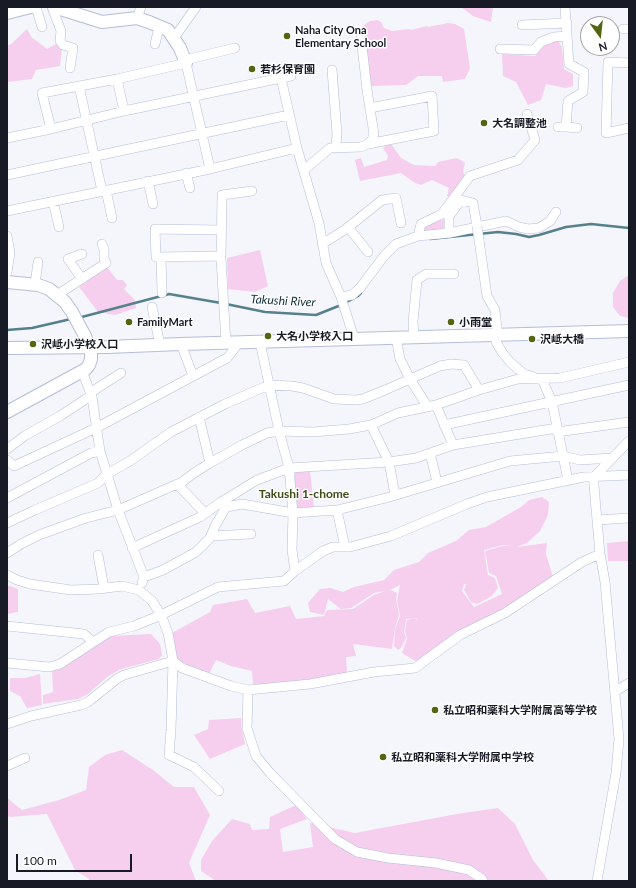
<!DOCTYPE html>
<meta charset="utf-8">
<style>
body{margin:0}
#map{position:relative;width:636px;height:888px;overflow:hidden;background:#f4f6fc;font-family:Lato,sans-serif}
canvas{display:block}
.frame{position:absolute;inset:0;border:8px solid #181b26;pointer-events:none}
.north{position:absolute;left:580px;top:16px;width:40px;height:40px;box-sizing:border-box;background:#fff;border:1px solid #a3a4a8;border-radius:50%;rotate:165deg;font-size:11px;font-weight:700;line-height:16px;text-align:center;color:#181b26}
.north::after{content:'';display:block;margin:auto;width:14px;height:18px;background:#526510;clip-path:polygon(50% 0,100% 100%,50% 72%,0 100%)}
.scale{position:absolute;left:16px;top:854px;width:116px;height:18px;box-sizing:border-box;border:2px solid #181b26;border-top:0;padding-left:5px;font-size:12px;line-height:14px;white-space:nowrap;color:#181b26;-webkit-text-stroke:3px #fff;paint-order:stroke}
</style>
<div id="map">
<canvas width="636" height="888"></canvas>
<div class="frame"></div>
<div class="north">N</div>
<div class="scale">100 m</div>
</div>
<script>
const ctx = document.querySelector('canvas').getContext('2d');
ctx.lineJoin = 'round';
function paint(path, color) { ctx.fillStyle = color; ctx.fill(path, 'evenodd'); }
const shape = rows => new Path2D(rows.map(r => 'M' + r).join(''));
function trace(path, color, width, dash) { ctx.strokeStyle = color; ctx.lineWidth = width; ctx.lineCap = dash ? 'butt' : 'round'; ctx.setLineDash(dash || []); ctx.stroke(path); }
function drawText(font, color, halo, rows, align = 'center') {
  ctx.font = font + ' Lato,"Noto Sans JP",sans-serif'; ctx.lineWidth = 3; ctx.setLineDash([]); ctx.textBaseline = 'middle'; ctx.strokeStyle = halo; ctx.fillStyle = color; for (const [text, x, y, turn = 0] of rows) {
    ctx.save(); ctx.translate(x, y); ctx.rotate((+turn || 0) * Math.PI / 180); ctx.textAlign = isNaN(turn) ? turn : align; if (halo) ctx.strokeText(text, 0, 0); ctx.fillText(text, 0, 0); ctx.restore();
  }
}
const green = shape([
 [461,7,493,7,491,22,473,16],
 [377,20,381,22,384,28,392,31,409,29,411,30,427,26,428,27,448,23,455,24,464,29,470,68,465,79,443,82,442,76,418,76,406,85,371,86,364,27,365,24,370,21],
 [27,29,32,38,37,41,47,49,56,44,62,49,60,66,36,70,32,79,7,82,7,46,11,44],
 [558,40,562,48,564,69,573,74,573,86,566,88,546,84,541,100,528,105,516,82,503,76,502,54,535,56,544,45],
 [387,144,391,144,401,158,414,165,435,166,438,162,457,158,465,163,463,172,466,178,451,198,447,196,449,188,432,180,421,185,415,183,401,173,360,181,355,160,361,158,364,167,387,160,388,156,383,148],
 [445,219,446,230,421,232,423,225],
 [260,250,268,286,255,292,228,289,227,258],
 [107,267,117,280,123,280,127,285,124,289,135,300,136,308,115,315,98,312,79,287],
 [629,275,629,318,620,316,613,307,613,293,620,281],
 [310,470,314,508,296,509,293,478,296,472],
 [542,497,549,502,548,515,540,531,527,543,516,547,547,543,546,554,553,577,529,595,417,662,402,653,407,639,405,631,407,620,415,618,418,621,416,618,406,619,404,632,406,638,402,647,398,650,394,646,395,629,400,616,397,601,400,585,388,591,391,590,397,593,396,600,399,615,395,628,392,649,353,644,356,656,346,657,347,673,278,685,253,684,252,671,231,666,216,660,209,674,191,668,177,658,172,633,210,612,213,605,247,599,255,613,290,606,296,619,324,616,327,610,353,609,374,595,385,591,374,593,351,608,341,609,328,599,324,615,310,612,308,603,320,589,330,588,343,592,354,587,384,580,394,570,419,562,428,553,456,541,469,530,486,527,521,507,529,500],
 [503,545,511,546,503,546,485,551,489,573,496,576,502,594,474,607,462,591,464,584,466,584,464,590,471,602,477,604,492,596,498,588,495,578,488,575,484,550],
 [629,541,629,561,608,561,607,543],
 [7,585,18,589,18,612,7,614],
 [151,634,160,644,162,655,159,659,121,669,107,677,88,694,78,699,43,704,43,695,53,692,52,670,111,636],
 [40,674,42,705,27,708,20,696,10,691,10,678,25,678],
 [241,718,242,730,245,744,210,759,194,735,208,729,209,720],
 [122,750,153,770,174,787,194,787,210,815,189,863,196,881,88,881,89,879,75,870,47,814,10,817,7,816,7,798,22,810,59,800,86,790,89,767,105,755],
 [296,805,307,819,280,829,283,852,313,847,310,823,355,833,457,814,498,808,515,824,533,860,549,881,216,881,201,871,201,860,212,841,232,819,250,824,252,830,269,829,270,817]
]);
const stream = shape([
 [430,239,498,232,516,234,529,237,539,235,566,227,591,224,629,228],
 [345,303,358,296,361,293],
 [226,304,265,312,316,315,341,305],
 [78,318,169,294,221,303],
 [7,330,32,328,71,319]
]);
const street = shape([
 [36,7,42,27],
 [52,7,61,31,60,41,63,45,73,48,70,68],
 [137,18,141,7],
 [522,25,567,23],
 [623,29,629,29],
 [174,38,196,7],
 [155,44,159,27],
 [500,49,534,50,541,42,554,37,567,36],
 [185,60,235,48],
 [629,63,608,62,606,133,629,128],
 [332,70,337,134,336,147],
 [281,78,291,76],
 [117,79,124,111],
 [79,86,102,191],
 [558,127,566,127,568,101,583,92,584,72,569,64,565,7],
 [566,127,577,128],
 [51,129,42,93,117,79,186,63,210,169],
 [7,138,51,129,124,111,281,78,297,148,319,223,326,263,341,297,354,338],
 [368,144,434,131,432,96,370,108],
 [304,170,330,148,361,147,368,144,372,140,374,134,367,90,361,37],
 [186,173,190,188],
 [7,175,289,115],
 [148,181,153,204],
 [106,190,112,218],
 [53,201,59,227],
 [7,211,210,169,297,148],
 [348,227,368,252],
 [449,233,449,216,461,200,473,203,477,226],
 [7,236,10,253,7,272],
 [418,236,421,224,442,214,470,176,518,160,535,140,527,114],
 [479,240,487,296,495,310,497,329,496,342,502,352,510,362,524,374,534,377],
 [322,244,346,229,382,200,396,198,401,223],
 [221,256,156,257,155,229,221,230],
 [161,257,162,293],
 [82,279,68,259,82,254],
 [35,284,38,262],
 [57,295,106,263,104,259,104,249,102,244],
 [341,297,352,295,360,288,384,256,396,244,418,236,449,233,506,221,519,227,528,229,539,228,550,221,556,212],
 [152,307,160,345],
 [396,337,400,359,410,379,427,406],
 [414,337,413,322,417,280,426,274,454,274],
 [226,343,221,259,222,195,252,191],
 [181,344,193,376],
 [82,371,92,397,100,451,118,510,144,577,142,583],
 [542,379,552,402,568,480],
 [436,405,453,445],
 [199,417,210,463],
 [371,425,389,462,395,495],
 [444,425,629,385],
 [557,432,629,422],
 [7,449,26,435,60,416,89,397,91,393,96,389,121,373],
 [430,453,437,482],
 [7,460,14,466,96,428,227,358,235,348,238,342],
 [177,484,205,513],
 [7,498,91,453,100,451],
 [337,510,345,547],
 [597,520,629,518],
 [7,523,35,510,98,483,107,474,130,461,171,432,225,404,269,385,292,386,303,388,334,399,356,400,363,399,385,390,440,366,451,364,464,365,479,390],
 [211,536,251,534],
 [132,548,200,517,221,502,257,480,289,468,389,462,416,458,453,445,557,428],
 [7,553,21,544,39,535,86,518,118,510,182,482,194,473,210,463,242,445,267,433,279,431,313,432,349,429,371,425,398,413,436,405,479,390,518,379,560,378,629,362],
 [98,555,104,588],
 [295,571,323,551,333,547,350,547,391,536,467,504,487,497,584,477,629,475],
 [7,575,17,580,30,584,71,590,99,589,122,586,139,590,152,601,161,615,168,633,173,661,171,730,169,755,194,767,219,791],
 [144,577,163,570,196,552,210,538,215,526,226,507,242,504,293,513,337,510,386,498,510,461,563,456,580,460,613,458],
 [7,626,84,634,93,642],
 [173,661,182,668,231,686,248,690,310,684,374,672,415,668,460,635,505,613,582,562,600,554],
 [7,663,49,667,60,664,109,632,134,626,161,615,218,587,284,581,295,571,292,550,293,513,289,468,279,431,260,342],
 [248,690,247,728,256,756,270,773,335,839,357,852,388,858,436,863,469,870,482,879,483,881],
 [616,691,629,683],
 [7,724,31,716,81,705,88,702,118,678,124,675,173,661],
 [7,766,25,758],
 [597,881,616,773,619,739,605,582,600,554,594,486,594,477,629,441]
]);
const secondary = shape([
 [54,7,102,22,137,18,149,22,168,30,180,48,186,63],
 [7,13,31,7],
 [7,282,38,285,49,289,65,302,72,312,85,336,91,353,91,359,89,365,86,369,7,412],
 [7,348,107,347,181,344,629,331]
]);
const streetBridge = shape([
 [477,226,479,240]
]);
const markers = [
 [287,36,4,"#526510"],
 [252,69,4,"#526510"],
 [484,123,4,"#526510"],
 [129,322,4,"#526510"],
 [451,322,4,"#526510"],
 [268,336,4,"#526510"],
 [532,339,4,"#526510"],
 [33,344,4,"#526510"],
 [435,710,4,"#526510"],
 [383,757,4,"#526510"]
];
const poiNames = [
 ["Naha City Ona",295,30],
 ["Elementary School",295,43],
 ["若杉保育園",260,69],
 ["大名調整池",492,123],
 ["FamilyMart",137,322],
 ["小雨堂",459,322],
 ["大名小学校入口",276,336],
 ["沢岻大橋",540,339],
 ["沢岻小学校入口",41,344],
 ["私立昭和薬科大学附属高等学校",443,710],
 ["私立昭和薬科大学附属中学校",391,757]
];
const waterNames = [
 ["Takushi River",283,301,3]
];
const neighbourhoodNames = [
 ["Takushi 1-chome",304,494]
];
paint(green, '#f6ceee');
trace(stream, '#56808c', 2.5);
trace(street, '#b5bdda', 10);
trace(secondary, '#b5bdda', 14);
trace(street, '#fff', 9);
trace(secondary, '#fff', 12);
trace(streetBridge, '#b5bdda', 10, []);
trace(streetBridge, '#fff', 9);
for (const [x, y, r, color] of markers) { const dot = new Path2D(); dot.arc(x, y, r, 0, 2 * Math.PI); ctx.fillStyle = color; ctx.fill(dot); trace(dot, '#fff', 1.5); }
drawText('bold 11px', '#181b26', '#fff', poiNames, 'left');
drawText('italic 12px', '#133238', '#fff', waterNames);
drawText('bold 12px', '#3e4c15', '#fff', neighbourhoodNames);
</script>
